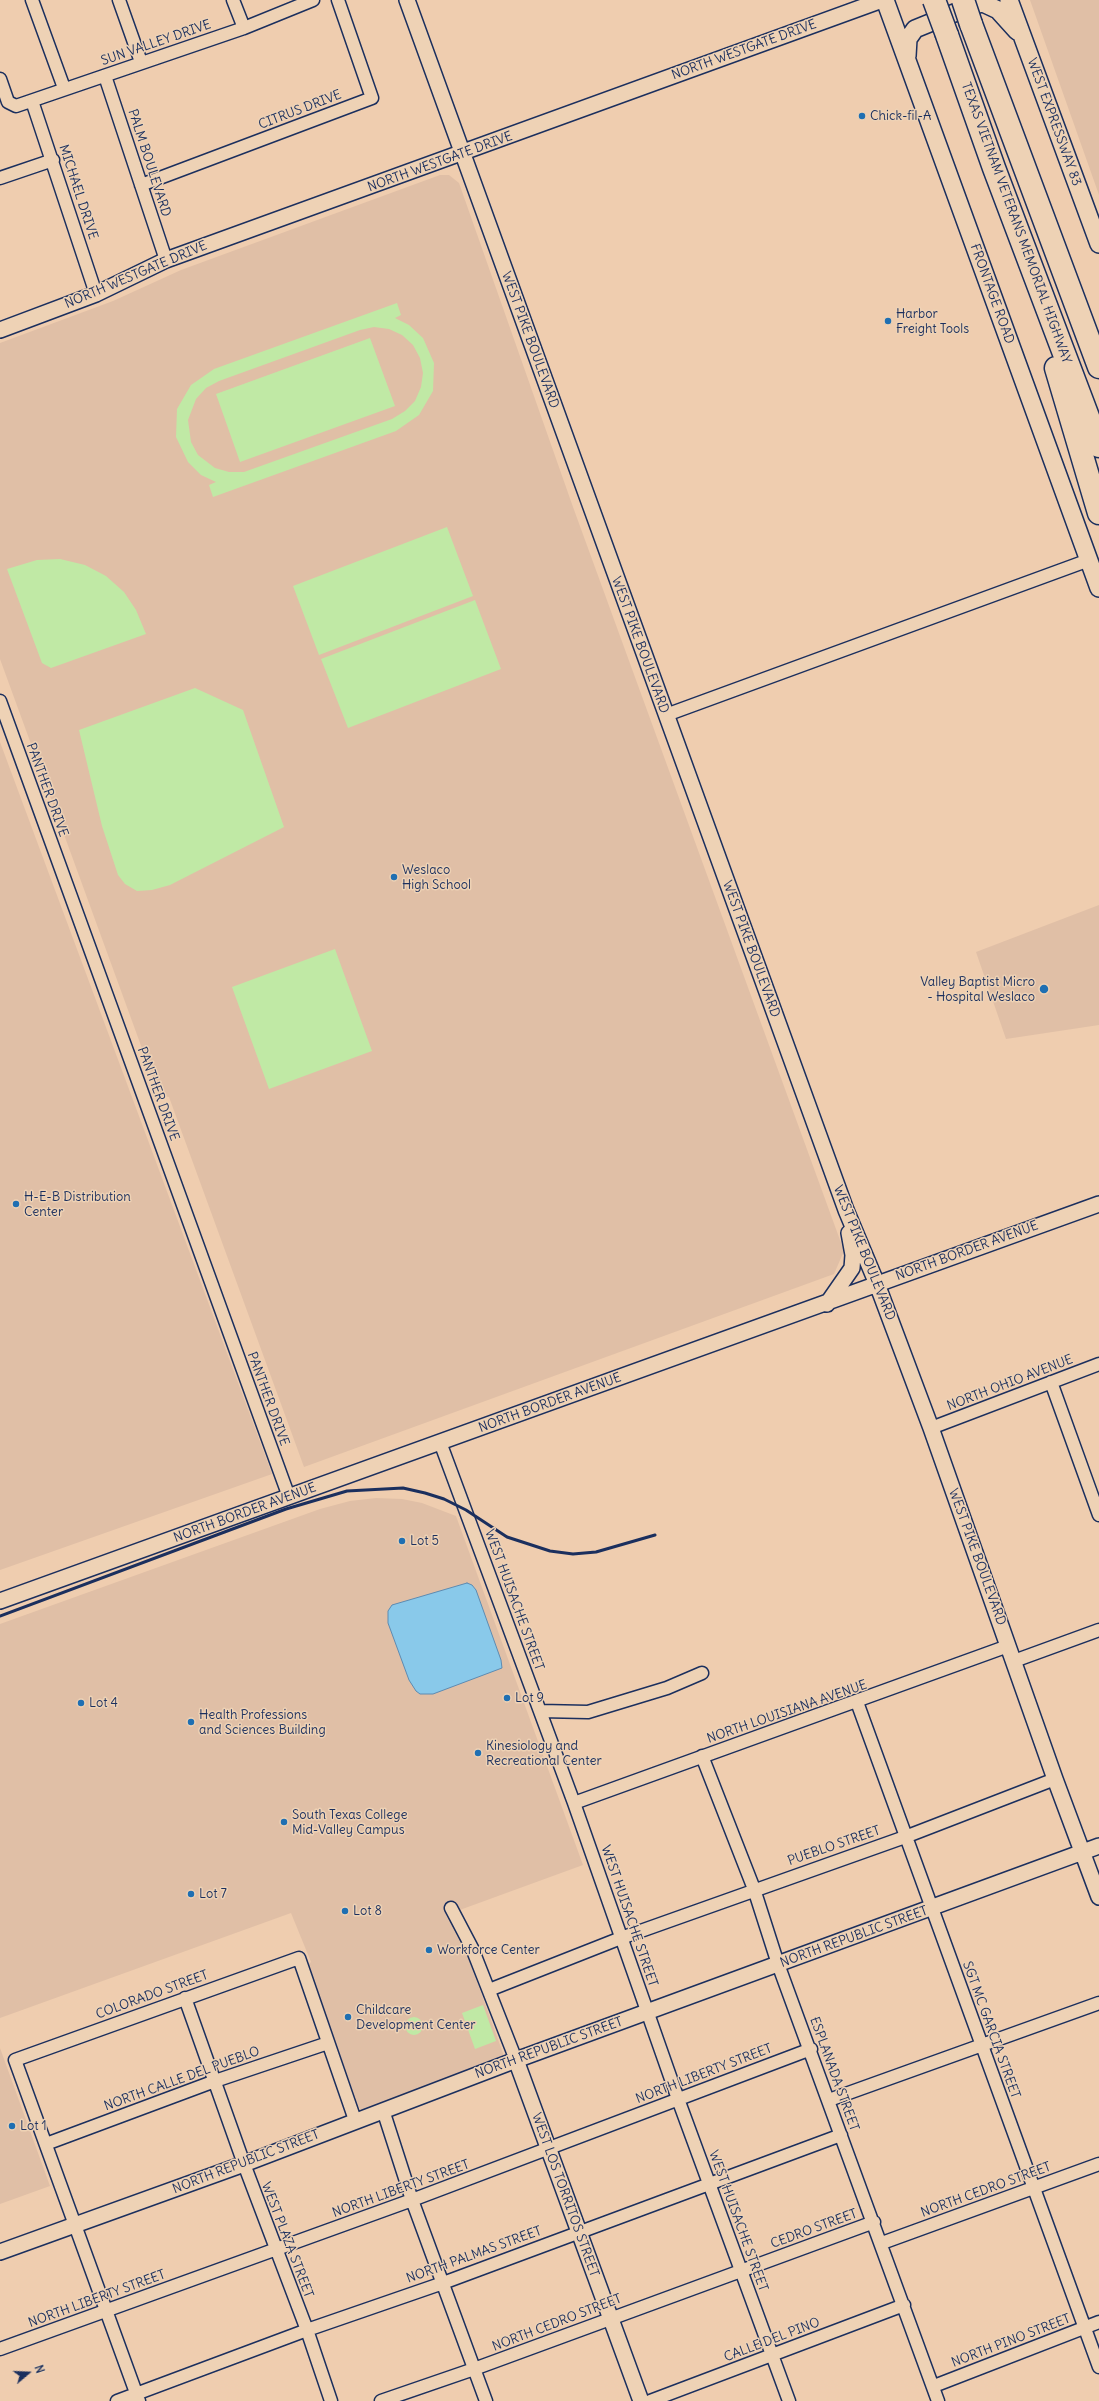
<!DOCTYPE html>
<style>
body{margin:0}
#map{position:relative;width:1099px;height:2401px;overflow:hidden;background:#efcdaf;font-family:Delius,sans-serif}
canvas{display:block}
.north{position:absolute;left:8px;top:2353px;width:40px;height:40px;-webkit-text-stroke:3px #eed2b5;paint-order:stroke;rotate:71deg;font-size:11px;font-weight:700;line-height:16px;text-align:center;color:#1b2f5e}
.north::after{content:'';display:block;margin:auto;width:14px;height:18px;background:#1b2f5e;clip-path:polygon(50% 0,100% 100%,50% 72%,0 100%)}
</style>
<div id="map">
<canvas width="1099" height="2401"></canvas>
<div class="north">N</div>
</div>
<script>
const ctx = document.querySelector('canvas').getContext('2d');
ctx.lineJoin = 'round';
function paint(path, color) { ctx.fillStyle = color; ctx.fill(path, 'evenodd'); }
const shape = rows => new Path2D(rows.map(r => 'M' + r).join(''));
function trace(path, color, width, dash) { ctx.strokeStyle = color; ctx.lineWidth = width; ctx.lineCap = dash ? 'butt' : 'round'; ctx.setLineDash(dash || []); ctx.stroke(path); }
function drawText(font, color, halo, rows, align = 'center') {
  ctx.font = font + ' Delius,sans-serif'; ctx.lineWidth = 3; ctx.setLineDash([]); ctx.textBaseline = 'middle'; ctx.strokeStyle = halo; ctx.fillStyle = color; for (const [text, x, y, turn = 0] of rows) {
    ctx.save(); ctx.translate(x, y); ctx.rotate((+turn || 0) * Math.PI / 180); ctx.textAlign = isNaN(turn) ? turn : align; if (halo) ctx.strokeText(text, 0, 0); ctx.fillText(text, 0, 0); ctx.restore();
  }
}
const built = shape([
 [1030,0,1099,0,1099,195],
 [440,175,449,175,459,183,573,507,844,1251,834,1274,304,1467,169,1097,159,1095,0,659,0,343,113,301,181,270],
 [0,742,272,1474,0,1570],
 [1099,905,1099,1025,1006,1039,976,952],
 [376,1498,402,1499,422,1503,456,1516,583,1865,446,1915,468,1957,504,2056,503,2058,362,2110,359,2108,308,1965,311,1962,291,1913,0,2018,0,1624,320,1509,350,1501],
 [0,2048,50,2186,0,2204]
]);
const green = shape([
 [397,303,401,315,395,318,409,325,423,338,434,363,433,391,419,415,396,431,213,497,209,485,216,482,201,475,188,462,176,437,177,409,191,385,214,369],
 [374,327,389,329,402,335,413,345,420,358,423,373,421,387,415,401,405,411,392,419,244,472,229,472,215,468,198,455,191,442,188,420,196,399,206,388,219,381,360,330],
 [370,338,395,406,240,462,216,394],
 [447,527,473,596,319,655,293,586],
 [60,559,85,565,106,576,124,592,136,610,146,634,51,668,42,663,7,569,37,560],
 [475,600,501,669,348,728,321,659],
 [195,688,243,710,284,827,170,885,152,890,137,891,125,884,118,875,102,826,79,730],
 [335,949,372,1051,269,1089,232,987],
 [483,2005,496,2041,475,2049,462,2013],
 '405 2026a9 9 0 1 1 18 0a9 9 0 1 1-18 0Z'
]);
const water = shape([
 [467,1583,472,1585,476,1590,501,1660,502,1668,433,1694,420,1694,416,1691,409,1680,388,1623,388,1611,392,1605,467,1583]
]);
const minor = shape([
 [32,0,64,88],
 [119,0,141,62],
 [233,0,244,28],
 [105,76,166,260],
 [0,79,8,102,16,106,244,28,313,0],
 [32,101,96,294],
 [0,178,53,160],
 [141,185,372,98,338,0],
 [0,701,289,1497],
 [666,715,1089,560],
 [1051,1382,1099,1515],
 [931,1428,1099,1364],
 [440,1442,574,1803,678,2099,789,2401],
 [1014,1661,1099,1630],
 [857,1702,1099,2367],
 [540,1711,588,1712,667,1688,702,1673],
 [702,1756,754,1889,778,1964,938,2401],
 [574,1803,1008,1646],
 [451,1908,472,1948,516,2060],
 [489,1990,621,1938,905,1837,1055,1779],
 [185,1998,244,2164,307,2330,331,2401],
 [829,2100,1099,2003],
 [383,2110,412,2200,486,2401],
 [46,2144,215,2081,328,2043],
 [882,2243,1099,2164],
 [0,2349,412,2200,811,2049],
 [934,2386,1099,2322],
 [117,2401,307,2330,443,2283,841,2135],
 [139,2401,15,2060,299,1958,355,2120],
 [381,2401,474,2369,874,2222],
 [650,2401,904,2305]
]);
const tertiary = shape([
 [407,0,846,1210,877,1284,931,1428,1055,1779,1099,1897],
 [0,330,96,294,166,260,882,0],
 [827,1304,852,1268,853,1255,849,1233],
 [0,1601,1099,1204],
 [516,2060,641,2401],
 [0,2252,244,2164,516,2060,1099,1846]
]);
const secondary = shape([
 [885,0,1099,588],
 [1009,0,1099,244],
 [907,56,908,39,915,29,974,5,983,3,998,10,1017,31]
]);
const motorway = shape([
 [971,24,1099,367],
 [947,35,994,168,1099,446],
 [1056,368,1099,513]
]);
const rail = shape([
 [0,1616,286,1509,347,1491,403,1488,425,1493,444,1499,466,1510,507,1537,550,1551,573,1554,596,1552,655,1535]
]);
const motorwayBridge = shape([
 [934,0,947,35],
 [963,0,971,24]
]);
const markers = [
 [862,116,4,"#1f6fb2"],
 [888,321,4,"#1f6fb2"],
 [394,877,4,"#1f6fb2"],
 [1044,989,5,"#1f6fb2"],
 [16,1204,4,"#1f6fb2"],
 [402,1541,4,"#1f6fb2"],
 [507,1698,4,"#1f6fb2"],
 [81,1703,4,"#1f6fb2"],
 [191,1722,4,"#1f6fb2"],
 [478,1753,4,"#1f6fb2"],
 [284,1822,4,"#1f6fb2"],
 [191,1894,4,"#1f6fb2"],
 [345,1911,4,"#1f6fb2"],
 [429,1950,4,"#1f6fb2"],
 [348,2017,4,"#1f6fb2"],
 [12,2126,4,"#1f6fb2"]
];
const streetNames = [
 ["SUN VALLEY DRIVE",156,43,-19],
 ["NORTH WESTGATE DRIVE",744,50,-20],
 ["CITRUS DRIVE",300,110,-21],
 ["WEST EXPRESSWAY 83",1054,122,70],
 ["NORTH WESTGATE DRIVE",440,162,-20],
 ["PALM BOULEVARD",149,163,72],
 ["MICHAEL DRIVE",78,192,72],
 ["TEXAS VIETNAM VETERANS MEMORIAL HIGHWAY",1016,223,70],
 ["NORTH WESTGATE DRIVE",136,275,-23],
 ["FRONTAGE ROAD",992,294,70],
 ["WEST PIKE BOULEVARD",530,340,70],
 ["WEST PIKE BOULEVARD",640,645,70],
 ["PANTHER DRIVE",47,790,70],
 ["WEST PIKE BOULEVARD",751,949,70],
 ["PANTHER DRIVE",158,1094,70],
 ["NORTH BORDER AVENUE",967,1251,-20],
 ["WEST PIKE BOULEVARD",864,1253,68],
 ["NORTH OHIO AVENUE",1010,1383,-21],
 ["PANTHER DRIVE",268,1399,70],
 ["NORTH BORDER AVENUE",550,1403,-20],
 ["NORTH BORDER AVENUE",245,1513,-20],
 ["WEST PIKE BOULEVARD",977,1557,70],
 ["WEST HUISACHE STREET",514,1600,70],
 ["NORTH LOUISIANA AVENUE",787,1712,-19],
 ["PUEBLO STREET",834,1846,-19],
 ["WEST HUISACHE STREET",629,1916,71],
 ["NORTH REPUBLIC STREET",854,1937,-20],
 ["COLORADO STREET",152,1995,-20],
 ["SGT MC GARCIA STREET",991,2030,70],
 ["NORTH REPUBLIC STREET",549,2048,-20],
 ["NORTH LIBERTY STREET",704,2074,-21],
 ["ESPLANADA STREET",834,2074,70],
 ["NORTH CALLE DEL PUEBLO",182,2079,-20],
 ["NORTH REPUBLIC STREET",246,2162,-21],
 ["NORTH LIBERTY STREET",401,2189,-20],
 ["NORTH CEDRO STREET",986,2190,-20],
 ["WEST LOS TORRITOS STREET",565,2195,70],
 ["WEST HUISACHE STREET",738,2221,70],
 ["CEDRO STREET",814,2229,-20],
 ["WEST PLAZA STREET",287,2240,69],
 ["NORTH PALMAS STREET",474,2255,-20],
 ["NORTH LIBERTY STREET",97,2299,-20],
 ["NORTH CEDRO STREET",557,2323,-21],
 ["CALLE DEL PINO",772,2340,-21],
 ["NORTH PINO STREET",1011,2341,-21]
];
const poiNames = [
 ["Chick-fil-A",870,116],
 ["Harbor",896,314],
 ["Freight Tools",896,329],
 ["Weslaco",402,870],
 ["High School",402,885],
 ["Valley Baptist Micro",1035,982,"right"],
 ["- Hospital Weslaco",1035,997,"right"],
 ["H-E-B Distribution",24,1197],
 ["Center",24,1212],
 ["Lot 5",410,1541],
 ["Lot 9",515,1698],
 ["Lot 4",89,1703],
 ["Health Professions",199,1715],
 ["and Sciences Building",199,1730],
 ["Kinesiology and",486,1746],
 ["Recreational Center",486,1761],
 ["South Texas College",292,1815],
 ["Mid-Valley Campus",292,1830],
 ["Lot 7",199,1894],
 ["Lot 8",353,1911],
 ["Workforce Center",437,1950],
 ["Childcare",356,2010],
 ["Development Center",356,2025],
 ["Lot 1",20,2126]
];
paint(built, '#e0bfa6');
paint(green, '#c0e9a5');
paint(water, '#89c9ea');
trace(water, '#5d8bb2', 1);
trace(minor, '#1b2f5e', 15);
trace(tertiary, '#1b2f5e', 18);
trace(secondary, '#1b2f5e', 20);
trace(motorway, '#1b2f5e', 25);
trace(minor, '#eed2b5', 12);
trace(tertiary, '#eed2b5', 15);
trace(secondary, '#eed2b5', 17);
trace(motorway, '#eed2b5', 22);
trace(rail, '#1b2f5e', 3);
trace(motorwayBridge, '#1b2f5e', 25, []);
trace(motorwayBridge, '#eed2b5', 22);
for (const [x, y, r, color] of markers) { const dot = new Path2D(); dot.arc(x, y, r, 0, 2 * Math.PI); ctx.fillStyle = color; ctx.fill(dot); trace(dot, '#eed2b5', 1.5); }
drawText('13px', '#1b2f5e', '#eed2b5', streetNames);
drawText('13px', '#1b2f5e', '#eed2b5', poiNames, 'left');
</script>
